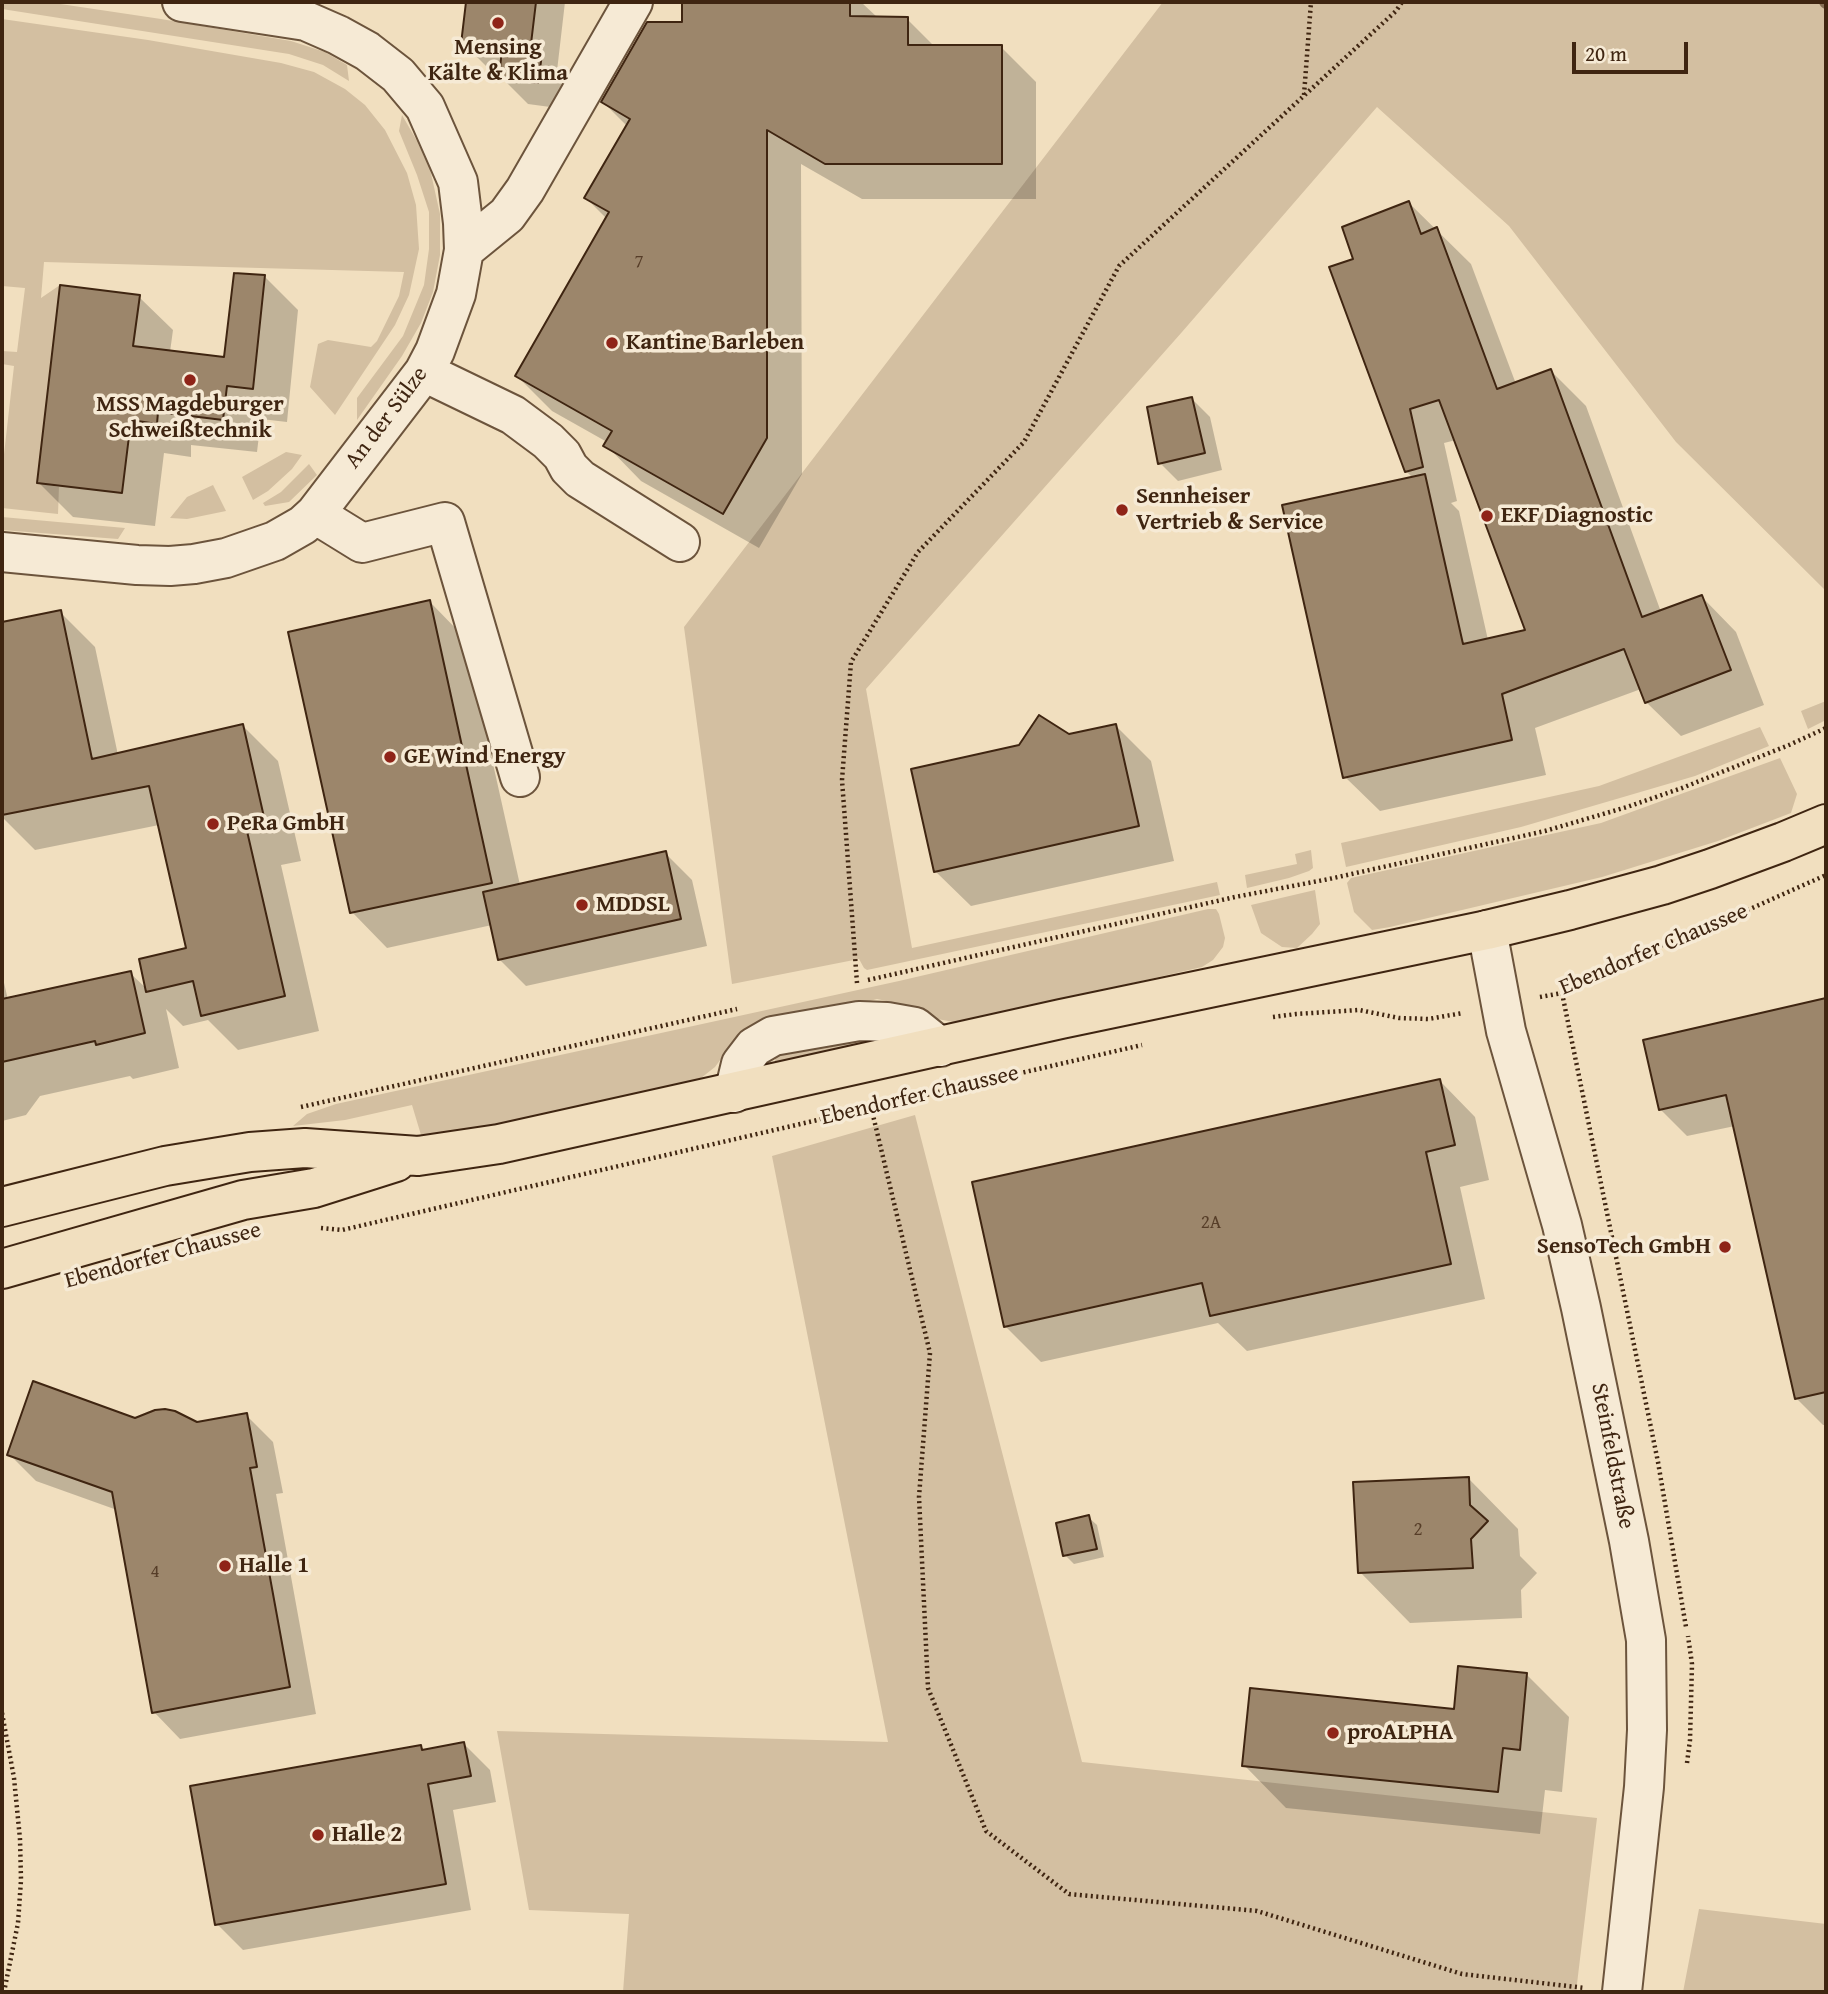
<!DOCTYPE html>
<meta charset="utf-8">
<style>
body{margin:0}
#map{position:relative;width:1828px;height:1994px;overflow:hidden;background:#f1dfbf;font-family:"Gentium Book Plus",serif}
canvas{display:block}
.frame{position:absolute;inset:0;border:4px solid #3f2511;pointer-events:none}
.scale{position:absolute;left:1572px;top:42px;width:116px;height:32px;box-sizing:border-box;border:4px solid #3f2511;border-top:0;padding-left:9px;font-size:21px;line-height:24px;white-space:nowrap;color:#3f2511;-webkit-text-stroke:5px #f6ead5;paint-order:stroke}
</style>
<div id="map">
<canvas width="1828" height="1994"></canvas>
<div class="frame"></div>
<div class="scale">20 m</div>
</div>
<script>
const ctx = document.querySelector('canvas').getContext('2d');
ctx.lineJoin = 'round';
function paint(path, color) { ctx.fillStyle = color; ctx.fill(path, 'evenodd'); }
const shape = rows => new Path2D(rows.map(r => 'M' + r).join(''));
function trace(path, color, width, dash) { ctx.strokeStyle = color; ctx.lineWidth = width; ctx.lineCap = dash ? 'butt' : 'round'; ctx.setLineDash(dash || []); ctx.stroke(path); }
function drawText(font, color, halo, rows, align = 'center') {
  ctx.font = font + ' "Gentium Book Plus",serif'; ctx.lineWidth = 7; ctx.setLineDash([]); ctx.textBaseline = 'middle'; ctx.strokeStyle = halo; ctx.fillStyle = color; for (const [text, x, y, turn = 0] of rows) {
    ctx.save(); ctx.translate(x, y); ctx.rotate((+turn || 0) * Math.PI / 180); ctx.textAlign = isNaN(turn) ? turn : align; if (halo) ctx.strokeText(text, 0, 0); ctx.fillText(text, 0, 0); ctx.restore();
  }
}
const green = shape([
 [2,2,47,2,161,19,291,41,325,52,347,65,349,81,323,65,289,54,2,9],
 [1163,2,1826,2,1826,591,1676,442,1509,226,1377,107,1182,332,866,689,912,948,1217,882,1220,895,867,970,864,968,859,959,732,984,684,627],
 [2,19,148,40,281,63,314,72,345,89,365,105,385,130,407,173,416,205,419,249,409,295,395,325,335,415,310,387,318,344,328,340,371,347,377,341,399,296,404,272,44,262,41,298,60,285,37,483,59,487,58,514,2,508,2,472,14,366,2,364,2,351,17,352,25,288,2,286],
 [402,115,417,141,430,169,440,214,440,255,433,292,421,323,402,356,357,420,357,398,403,336,424,285,429,249,429,212,417,175,399,131],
 [286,452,302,455,292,469,268,491,253,500,242,477],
 [309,464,317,475,289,502,265,506,263,503,281,492],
 [213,485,226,511,187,519,170,518,187,497],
 [2,517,125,528,118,539,2,530],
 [1826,701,1826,720,1808,729,1801,711],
 [1760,727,1769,746,1695,776,1521,827,1346,867,1341,843,1599,786],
 [1780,758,1797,794,1791,813,1718,841,1602,877,1390,927,1372,930,1354,912,1347,883,1351,878,1601,823],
 [1311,850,1313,868,1309,871,1289,878,1247,888,1245,875,1297,864,1295,854],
 [1315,890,1320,924,1312,934,1297,948,1282,947,1261,933,1251,905],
 [1208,909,1216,909,1219,914,1225,938,1223,947,1213,960,1202,967,959,1023,932,1018,901,1004,877,999,737,1037,715,1067,701,1078,628,1097,485,1128,421,1135,412,1105,345,1120,293,1126,307,1114,336,1104,899,981],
 [855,1037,875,1041,775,1063,775,1057,780,1053],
 [915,1115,1082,1762,1597,1818,1576,1992,623,1992,629,1914,529,1910,497,1731,888,1742,772,1156],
 [1699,1909,1826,1924,1826,1992,1683,1992]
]);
const shadow = shape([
 [468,2,565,2,557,71,568,82,565,109,528,104,501,77,501,72,490,70,463,43],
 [683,2,861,2,878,18,907,19,935,47,1001,47,1036,82,1036,199,862,199,801,164,802,474,759,548,641,481,606,445,607,442,552,411,517,376,607,219,586,198,627,126,603,102,684,24],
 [1409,203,1471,264,1516,384,1551,371,1586,406,1661,612,1702,597,1736,632,1764,705,1681,736,1646,702,1641,689,1535,728,1546,775,1380,811,1345,777,1413,478,1406,471,1356,260],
 [1456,440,1527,632,1488,640,1459,511,1451,503,1457,501,1444,443],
 [264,276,298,310,287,422,261,419,257,452,191,445,191,457,164,453,155,526,73,517,39,483,139,297,173,330,170,352,226,359],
 [1192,399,1210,417,1222,470,1178,481,1160,463],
 [430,602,465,638,520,885,665,853,692,880,707,946,526,986,499,959,492,925,387,948,352,912],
 [60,612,95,647,118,755,243,726,278,761,301,861,281,865,319,1031,238,1050,208,1020,183,1026,166,1009,179,1068,133,1079,130,1076,40,1096,26,1115,2,1121,2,974,8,1000,130,973,148,990,188,950,159,825,35,850,2,817,2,624],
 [1116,726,1151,761,1174,861,971,906,935,871,1069,736],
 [1826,1000,1826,1425,1823,1425,1796,1398,1735,1126,1687,1136,1660,1109,1645,1041],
 [1440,1081,1475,1117,1489,1180,1460,1187,1485,1299,1247,1351,1218,1323,1041,1362,1005,1326],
 [246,1415,273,1442,283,1493,276,1494,316,1714,180,1739,154,1712,117,1510,36,1481,9,1454,135,1419,197,1424],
 [1468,1478,1518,1529,1520,1556,1537,1573,1521,1590,1522,1618,1410,1623,1360,1572],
 [1088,1517,1097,1525,1104,1557,1074,1564,1065,1555],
 [1527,1675,1569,1717,1562,1792,1545,1790,1540,1834,1286,1808,1244,1765,1455,1711],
 [464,1744,490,1770,496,1802,453,1810,471,1910,243,1950,217,1924,420,1747,425,1751]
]);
const stream = shape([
 [1825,2,1826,3]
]);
const building = shape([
 [466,2,536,2,530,52,542,54,538,83,499,78,502,49,461,44,466,2],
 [682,2,850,2,850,16,908,17,908,45,1002,45,1002,164,825,164,767,130,767,438,723,514,603,446,612,431,515,376,609,212,584,198,630,119,601,102,647,22,682,22,682,2],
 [1409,201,1421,234,1437,227,1497,389,1551,369,1642,617,1702,595,1731,670,1645,703,1624,649,1502,694,1512,740,1343,778,1282,505,1425,474,1463,644,1525,630,1439,400,1410,409,1423,467,1405,472,1329,267,1353,259,1342,227,1409,201],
 [234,273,265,275,253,389,227,386,223,420,158,412,157,424,131,420,122,493,37,483,60,285,140,295,133,346,224,357,234,273],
 [1192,397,1205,453,1158,464,1147,407,1192,397],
 [430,600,492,883,350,913,288,632,430,600],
 [61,610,92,759,243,724,266,826,247,831,285,996,201,1016,193,981,146,992,139,959,186,948,149,786,2,815,2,622,61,610],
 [1039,715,1069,734,1116,724,1139,826,934,872,911,769,1019,745,1039,715],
 [666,851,681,919,498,960,483,892,666,851],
 [131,971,145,1033,96,1045,95,1041,2,1062,2,999,131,971],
 [1826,998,1826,1392,1795,1399,1726,1095,1659,1110,1643,1040,1826,998],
 [1440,1079,1455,1145,1426,1152,1451,1264,1210,1316,1202,1283,1004,1327,972,1182,1440,1079],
 [33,1381,135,1418,155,1410,165,1409,175,1411,197,1422,247,1413,257,1467,250,1468,290,1687,152,1713,112,1492,7,1455,33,1381],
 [1469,1477,1470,1505,1488,1521,1471,1539,1473,1568,1358,1573,1353,1482,1469,1477],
 [1089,1515,1097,1549,1063,1556,1056,1523,1089,1515],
 [1458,1666,1527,1673,1520,1750,1503,1748,1498,1792,1242,1766,1250,1688,1454,1709,1458,1666],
 [464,1742,471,1776,428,1784,446,1884,215,1925,190,1786,421,1745,422,1750,464,1742]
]);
const path = shape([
 [1304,95,1311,2],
 [868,980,1235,897,1329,879,1545,831,1627,807,1682,788,1789,745,1826,728],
 [857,983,842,780,851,662,918,552,1024,442,1119,266,1396,11,1402,2],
 [1562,993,1658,1462,1686,1627],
 [1540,997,1562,993,1635,956,1741,913,1826,875],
 [1273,1017,1296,1014,1359,1010,1399,1018,1428,1019,1463,1013],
 [301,1107,737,1009],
 [871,1107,930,1353,919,1497,928,1688,986,1831,1069,1894,1257,1911,1462,1974,1585,1988],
 [321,1228,342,1230,1142,1045],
 [2,1713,14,1778,20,1839,21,1880,18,1923,4,1992],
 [1687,1763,1690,1740,1692,1664,1688,1636]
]);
const minor = shape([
 [464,250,507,215,525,190,633,2],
 [424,372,513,415,548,441,562,455,569,468,580,479,680,542],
 [315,514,362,543,445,522,520,777],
 [2,552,137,565,170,566,194,564,226,558,275,541,303,525,315,514,424,372,435,351,456,294,464,250,463,223,458,182,425,107,398,75,367,51,338,35,306,21,182,2],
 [1487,930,1506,1031,1562,1225,1581,1308,1629,1541,1646,1640,1647,1730,1644,1787,1622,1992],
 [734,1093,741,1064,754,1047,773,1036,859,1021,887,1022,915,1027,940,1047]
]);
const major = shape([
 [2,1207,165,1166,250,1152,305,1148,418,1156,499,1144,1061,1019,1487,930,1570,910,1662,885,1710,869,1783,842,1826,824],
 [2,1269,243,1200,314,1188,396,1162]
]);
const markers = [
 [498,23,7,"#8f2418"],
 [612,343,7,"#8f2418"],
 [190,380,7,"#8f2418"],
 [1122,510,7,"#8f2418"],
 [1487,516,7,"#8f2418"],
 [390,757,7,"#8f2418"],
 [213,824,7,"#8f2418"],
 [582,905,7,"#8f2418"],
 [1725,1247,7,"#8f2418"],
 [225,1566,7,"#8f2418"],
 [1333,1733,7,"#8f2418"],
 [318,1835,7,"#8f2418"]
];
const numberNames = [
 ["7",639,262],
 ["2A",1211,1223],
 ["2",1418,1530],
 ["4",155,1572]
];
const poiNames = [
 ["Mensing",498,48,"center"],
 ["Kälte & Klima",498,74,"center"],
 ["Kantine Barleben",626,343],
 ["MSS Magdeburger",190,405,"center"],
 ["Schweißtechnik",190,431,"center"],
 ["Sennheiser",1136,497],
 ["Vertrieb & Service",1136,523],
 ["EKF Diagnostic",1501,516],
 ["GE Wind Energy",404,757],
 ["PeRa GmbH",227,824],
 ["MDDSL",596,905],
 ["SensoTech GmbH",1711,1247,"right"],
 ["Halle 1",239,1566],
 ["proALPHA",1347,1733],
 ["Halle 2",332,1835]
];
const streetNames = [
 ["An der Sülze",387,418,-53],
 ["Ebendorfer Chaussee",1654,950,-23],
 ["Ebendorfer Chaussee",920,1096,-13],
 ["Ebendorfer Chaussee",163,1256,-15],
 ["Steinfeldstraße",1612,1456,79]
];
paint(green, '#d3bfa1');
paint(shadow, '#0003');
trace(stream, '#856f56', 12);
paint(building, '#9c866b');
trace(building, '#3f2511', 2);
trace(minor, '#6c543c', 42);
trace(major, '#3f2511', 42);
trace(path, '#3f2511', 4.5, [2, 3.5]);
trace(minor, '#f6ead5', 38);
trace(major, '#f1dfbf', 38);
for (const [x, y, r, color] of markers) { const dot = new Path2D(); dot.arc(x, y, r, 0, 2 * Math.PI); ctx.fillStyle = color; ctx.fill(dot); trace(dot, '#f6ead5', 2.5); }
drawText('19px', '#563d28', null, numberNames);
drawText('bold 23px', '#3f2511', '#f6ead5', poiNames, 'left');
drawText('23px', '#3f2511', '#f6ead5', streetNames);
</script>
